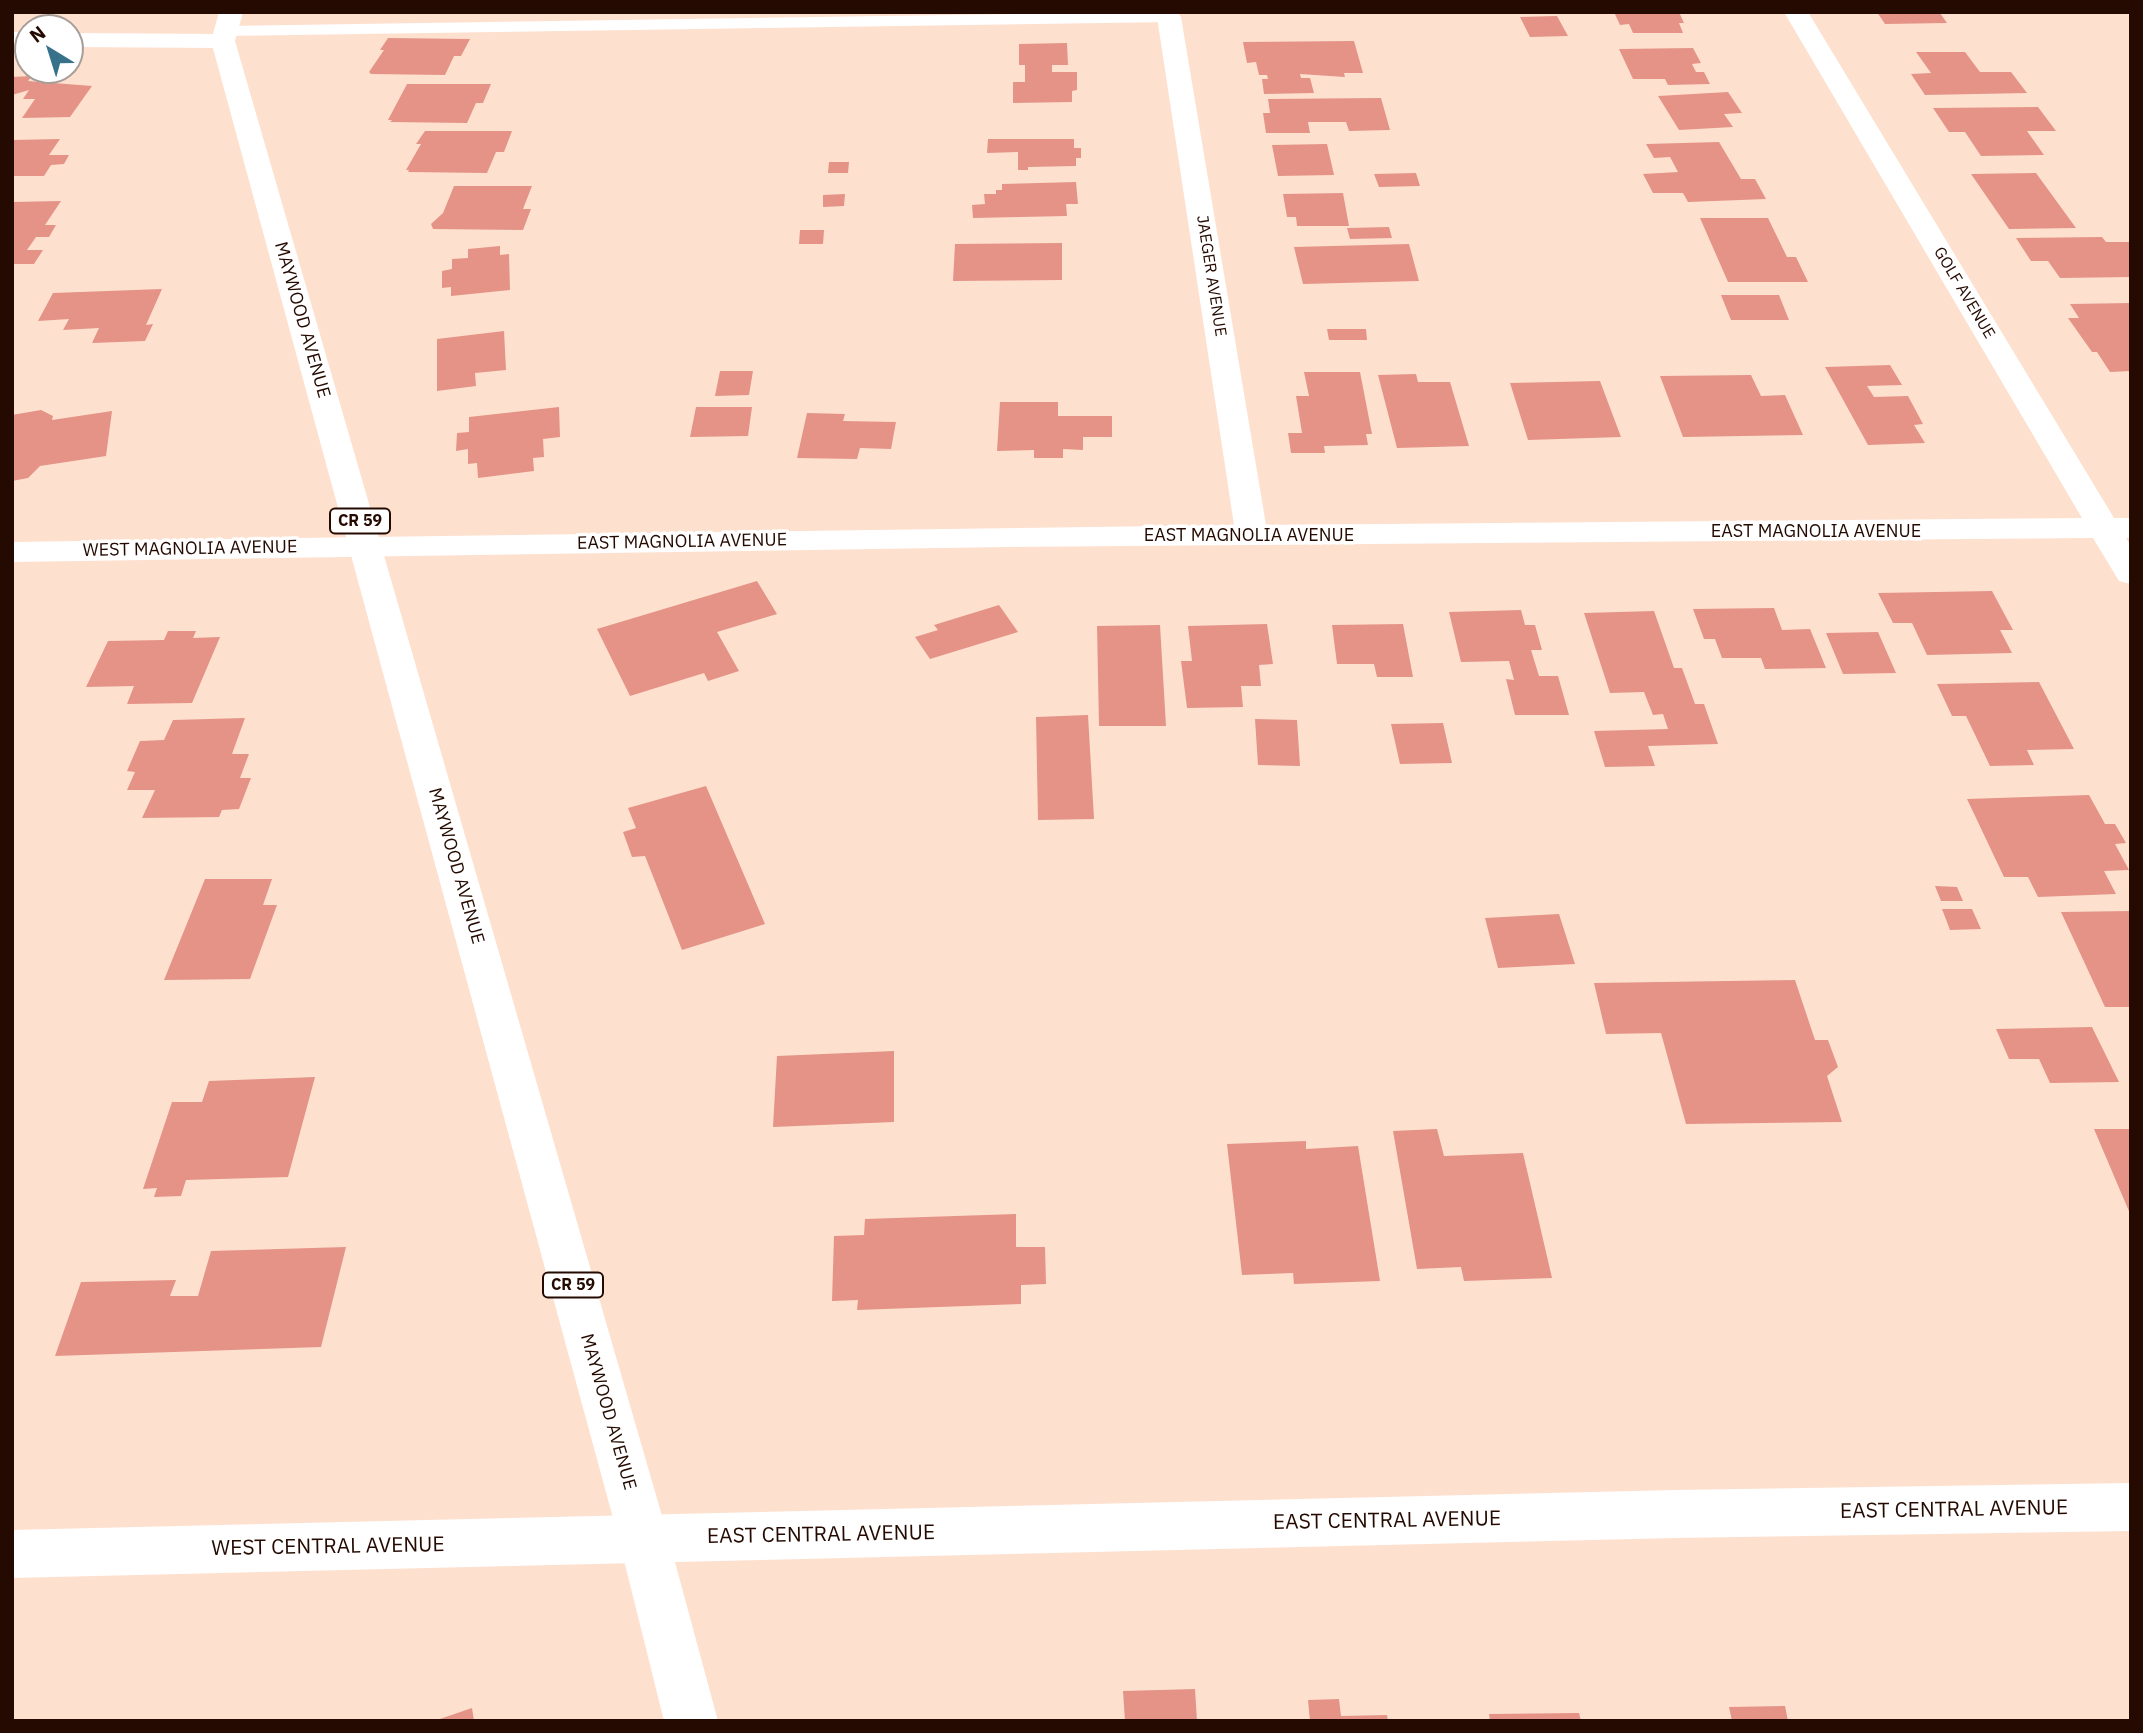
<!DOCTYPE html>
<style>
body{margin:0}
#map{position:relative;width:2143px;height:1733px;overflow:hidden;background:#fee0cf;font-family:"IBM Plex Sans",sans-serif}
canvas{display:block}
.frame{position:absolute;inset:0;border:14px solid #240a00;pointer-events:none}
.north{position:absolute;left:14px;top:14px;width:70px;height:70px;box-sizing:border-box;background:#fff;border:2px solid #a79d99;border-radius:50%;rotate:322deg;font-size:19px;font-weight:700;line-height:28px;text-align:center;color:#240a00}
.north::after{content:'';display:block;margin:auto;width:24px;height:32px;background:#38718a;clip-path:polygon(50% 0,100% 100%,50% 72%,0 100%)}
</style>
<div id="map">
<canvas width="2143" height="1733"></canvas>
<div class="frame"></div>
<div class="north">N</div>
</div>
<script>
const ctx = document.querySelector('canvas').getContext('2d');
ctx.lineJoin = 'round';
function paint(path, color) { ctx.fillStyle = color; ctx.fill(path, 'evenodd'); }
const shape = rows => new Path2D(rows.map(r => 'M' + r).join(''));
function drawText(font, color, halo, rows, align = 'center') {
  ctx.font = font + ' "IBM Plex Sans",sans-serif'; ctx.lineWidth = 7; ctx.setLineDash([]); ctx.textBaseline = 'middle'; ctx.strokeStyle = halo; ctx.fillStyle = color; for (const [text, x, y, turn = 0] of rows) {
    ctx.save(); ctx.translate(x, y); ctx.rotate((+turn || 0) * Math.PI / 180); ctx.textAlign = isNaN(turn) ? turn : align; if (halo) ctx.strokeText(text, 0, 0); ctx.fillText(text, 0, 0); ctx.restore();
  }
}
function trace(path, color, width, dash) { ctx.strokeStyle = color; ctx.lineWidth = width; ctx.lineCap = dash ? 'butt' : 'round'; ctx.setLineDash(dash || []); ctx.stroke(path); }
const building = shape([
 [1614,12,1679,12,1684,23,1679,23,1683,33,1633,33,1629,24,1620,25],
 [1877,12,1940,13,1947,23,1885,24],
 [1557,16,1568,36,1530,37,1520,17],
 [388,38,470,39,461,56,454,56,445,75,371,74,369,72,384,50,380,50],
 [1354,41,1363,73,1344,73,1345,77,1300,74,1301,78,1310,78,1314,93,1264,94,1262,79,1268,79,1267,75,1259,75,1256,62,1247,63,1243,42],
 [1067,43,1068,65,1052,65,1052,72,1077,72,1077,90,1072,91,1072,102,1013,103,1013,82,1025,82,1025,65,1019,65,1019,44],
 [1693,48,1701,63,1692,64,1696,72,1704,72,1710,84,1668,85,1665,79,1633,79,1619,49],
 [1916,52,1965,52,1980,72,2011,72,2027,93,1925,95,1911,74,1931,73],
 [32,76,28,81,92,86,70,117,22,118,35,99,23,99,29,90,12,95,12,77],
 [407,84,491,84,483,103,476,103,467,123,390,122,392,120,388,120],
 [1728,92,1742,113,1724,114,1733,127,1679,130,1658,96],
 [1381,98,1390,130,1349,131,1346,122,1308,122,1310,133,1266,133,1263,113,1270,113,1268,99],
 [2038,107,2056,131,2027,131,2044,155,1981,156,1965,132,1949,132,1933,108],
 [425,131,512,131,504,152,496,152,487,173,408,172,409,170,406,170,421,144,416,144],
 [60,139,49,155,69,155,64,164,51,165,44,176,12,176,12,140],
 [988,139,1074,139,1074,148,1081,148,1081,158,1076,158,1076,166,1028,167,1028,170,1018,170,1018,152,987,153],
 [1719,142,1741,179,1755,179,1766,199,1688,202,1683,193,1653,193,1643,174,1678,172,1670,157,1654,158,1646,144],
 [1327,144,1334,175,1278,176,1272,145],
 [829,162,849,162,848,173,828,173],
 [1416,173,1420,186,1379,187,1374,174],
 [2036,173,2076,228,2009,229,1971,174],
 [1076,182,1078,204,1066,204,1067,216,973,218,972,205,985,204,984,194,996,194,996,190,1002,190,1002,184],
 [454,186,532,186,523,209,531,209,523,230,433,229,431,224,443,213],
 [1343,193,1349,226,1297,226,1296,217,1287,217,1283,194],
 [845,194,844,206,823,207,823,195],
 [61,201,45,225,56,225,49,237,36,237,27,250,43,250,34,264,12,264,12,202],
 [1700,218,1768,218,1787,257,1796,257,1808,282,1728,282],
 [1389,227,1392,238,1350,239,1347,228],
 [800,230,824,230,823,244,799,244],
 [2102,237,2106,242,2131,242,2131,277,2060,278,2048,261,2031,261,2016,238],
 [1062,243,1062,280,953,281,955,244],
 [1409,244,1419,281,1303,284,1294,247],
 [500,246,500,255,509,254,510,290,451,296,451,287,442,288,442,271,452,269,452,259,468,258,468,249],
 [162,289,146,325,153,324,145,341,92,343,99,328,63,330,69,319,38,321,53,293],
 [1721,295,1779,295,1789,320,1731,320],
 [2131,303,2131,371,2110,372,2097,352,2092,352,2068,318,2079,318,2070,304],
 [1327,329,1366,329,1367,340,1329,340],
 [504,331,506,370,475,373,476,386,437,391,437,339],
 [1890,365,1902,385,1867,386,1874,397,1908,396,1923,424,1914,425,1925,443,1868,445,1825,367],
 [720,371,753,371,749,395,715,396],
 [1304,372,1360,372,1372,434,1366,434,1368,445,1324,446,1325,453,1291,453,1288,433,1302,433,1296,396,1309,396],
 [1416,374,1418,382,1450,382,1469,446,1397,448,1378,375],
 [1751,375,1761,396,1785,395,1803,435,1683,437,1660,376],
 [1600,381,1621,437,1528,440,1510,383],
 [1000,402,1058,402,1058,416,1112,416,1112,437,1083,437,1083,450,1063,449,1063,458,1034,458,1034,450,997,451],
 [559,407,560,437,543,439,544,457,533,458,534,471,478,478,477,463,468,464,468,449,456,451,457,433,469,432,469,417],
 [696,407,752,407,748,436,690,437],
 [41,410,53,416,52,420,112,411,106,456,40,466,28,478,12,481,12,415],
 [807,413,845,414,843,421,896,422,891,449,860,448,857,459,797,458],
 [757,581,777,614,717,632,739,671,708,681,704,673,630,696,597,629],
 [1992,591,2013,630,2000,630,2012,653,1927,655,1912,623,1893,623,1878,593],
 [999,605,1018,632,930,659,915,637,938,630,934,625],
 [1774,608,1782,630,1810,629,1826,668,1765,669,1761,658,1722,658,1715,639,1704,639,1693,609],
 [1521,610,1525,625,1535,625,1542,650,1531,650,1539,676,1558,676,1569,715,1515,715,1506,679,1514,680,1509,661,1461,662,1449,612],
 [1654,611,1674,668,1682,668,1695,704,1704,704,1718,744,1648,746,1655,766,1605,767,1594,731,1668,729,1663,714,1653,715,1644,692,1610,693,1584,613],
 [1267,624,1273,664,1259,665,1261,686,1241,686,1243,707,1187,708,1181,661,1192,661,1188,626],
 [1403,624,1413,677,1377,677,1374,664,1337,664,1332,625],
 [1160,625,1166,726,1099,726,1097,626],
 [168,631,196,631,193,638,220,637,192,703,127,704,134,686,86,687,108,641,164,640],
 [1878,632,1896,673,1843,674,1826,633],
 [2039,682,2074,749,2027,750,2034,765,1990,766,1966,716,1952,716,1937,684],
 [1088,715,1094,819,1038,820,1036,717],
 [245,718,232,754,249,754,240,778,251,778,239,809,222,810,219,817,142,818,155,790,127,790,135,772,127,771,140,741,164,740,173,720],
 [1255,719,1297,720,1300,766,1258,765],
 [1443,723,1452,763,1400,764,1391,724],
 [706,786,765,924,682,950,645,856,632,857,623,832,636,828,628,808],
 [2089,795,2105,824,2115,824,2126,843,2115,844,2129,870,2104,871,2116,894,2038,897,2028,877,2004,877,1967,799],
 [205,879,272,879,263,905,277,905,250,979,164,980],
 [1935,886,1957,887,1963,901,1941,901],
 [1942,909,1972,909,1981,929,1950,930],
 [2131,911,2131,1007,2105,1007,2061,912],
 [1559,914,1575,964,1498,968,1485,918],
 [1795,980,1815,1040,1828,1040,1838,1067,1827,1076,1842,1122,1686,1124,1661,1033,1606,1034,1594,983],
 [2092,1027,2119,1082,2050,1083,2039,1059,2009,1059,1996,1029],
 [894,1051,894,1122,773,1127,777,1056],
 [315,1077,288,1177,186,1180,181,1196,154,1197,157,1188,143,1189,172,1102,202,1102,209,1081],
 [1437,1129,1444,1156,1523,1153,1552,1278,1464,1281,1461,1267,1417,1269,1393,1131],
 [2094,1129,2131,1129,2131,1216],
 [1306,1141,1306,1149,1358,1146,1380,1281,1294,1284,1293,1273,1242,1275,1227,1144],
 [1016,1214,1016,1247,1045,1247,1046,1284,1021,1285,1021,1304,857,1310,858,1300,832,1301,834,1236,864,1235,865,1219],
 [346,1247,321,1347,55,1356,81,1282,176,1280,170,1296,198,1296,211,1251],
 [1195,1689,1197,1721,1125,1721,1123,1691],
 [1339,1699,1341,1716,1387,1715,1388,1721,1310,1721,1308,1700],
 [1785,1706,1788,1721,1732,1721,1729,1707],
 [472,1708,474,1721,437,1721,437,1720],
 [1579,1713,1581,1721,1490,1721,1489,1714]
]);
const service = shape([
 [1145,12,1170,12,1178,17,1169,22,226,36,217,31,226,26,1145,12]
]);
const minor = shape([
 [1161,12,1177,12,1181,17,1266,525,2082,518,1784,12,1808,12,2114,518,2131,518,2131,538,2126,538,2131,546,2131,584,2119,581,2093,538,1007,547,12,562,12,542,1234,525,1157,17,1161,12],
 [12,32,28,32,28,46,12,46,12,32],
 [70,33,223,34,231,36,235,41,231,46,223,48,70,47,70,33]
]);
const tertiary = shape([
 [2131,1483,2131,1531,1675,1538,12,1578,12,1530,1675,1490,2131,1483]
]);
const primary = shape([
 [219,12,243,12,235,41,669,1540,718,1721,664,1721,619,1540,211,41,219,12]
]);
const farStreetnames = [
 ["JAEGER AVENUE",1211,276,81],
 ["GOLF AVENUE",1964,293,59]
];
const shields = [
 [360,521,60],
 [573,1285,60]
];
const shieldNames = [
 ["CR 59",360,521],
 ["CR 59",573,1285]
];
const streetNames = [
 ["MAYWOOD AVENUE",302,320,74],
 ["EAST MAGNOLIA AVENUE",1816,532],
 ["EAST MAGNOLIA AVENUE",1249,536],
 ["EAST MAGNOLIA AVENUE",682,542,-1],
 ["WEST MAGNOLIA AVENUE",190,549,-1],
 ["MAYWOOD AVENUE",456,866,74],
 ["MAYWOOD AVENUE",608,1412,74]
];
const nearStreetnames = [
 ["EAST CENTRAL AVENUE",1954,1510,-1],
 ["EAST CENTRAL AVENUE",1387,1521,-1],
 ["EAST CENTRAL AVENUE",821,1535,-1],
 ["WEST CENTRAL AVENUE",328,1547,-1]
];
paint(building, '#e49386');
paint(service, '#fff');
paint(minor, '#fff');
paint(tertiary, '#fff');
paint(primary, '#fff');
drawText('16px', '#240a00', '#fff', farStreetnames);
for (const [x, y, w] of shields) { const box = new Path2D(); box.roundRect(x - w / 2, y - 12.5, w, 25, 5); ctx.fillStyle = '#fff'; ctx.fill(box); trace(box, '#240a00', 2); }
drawText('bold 16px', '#240a00', null, shieldNames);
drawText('18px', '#240a00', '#fff', streetNames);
drawText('21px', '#240a00', '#fff', nearStreetnames);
</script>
